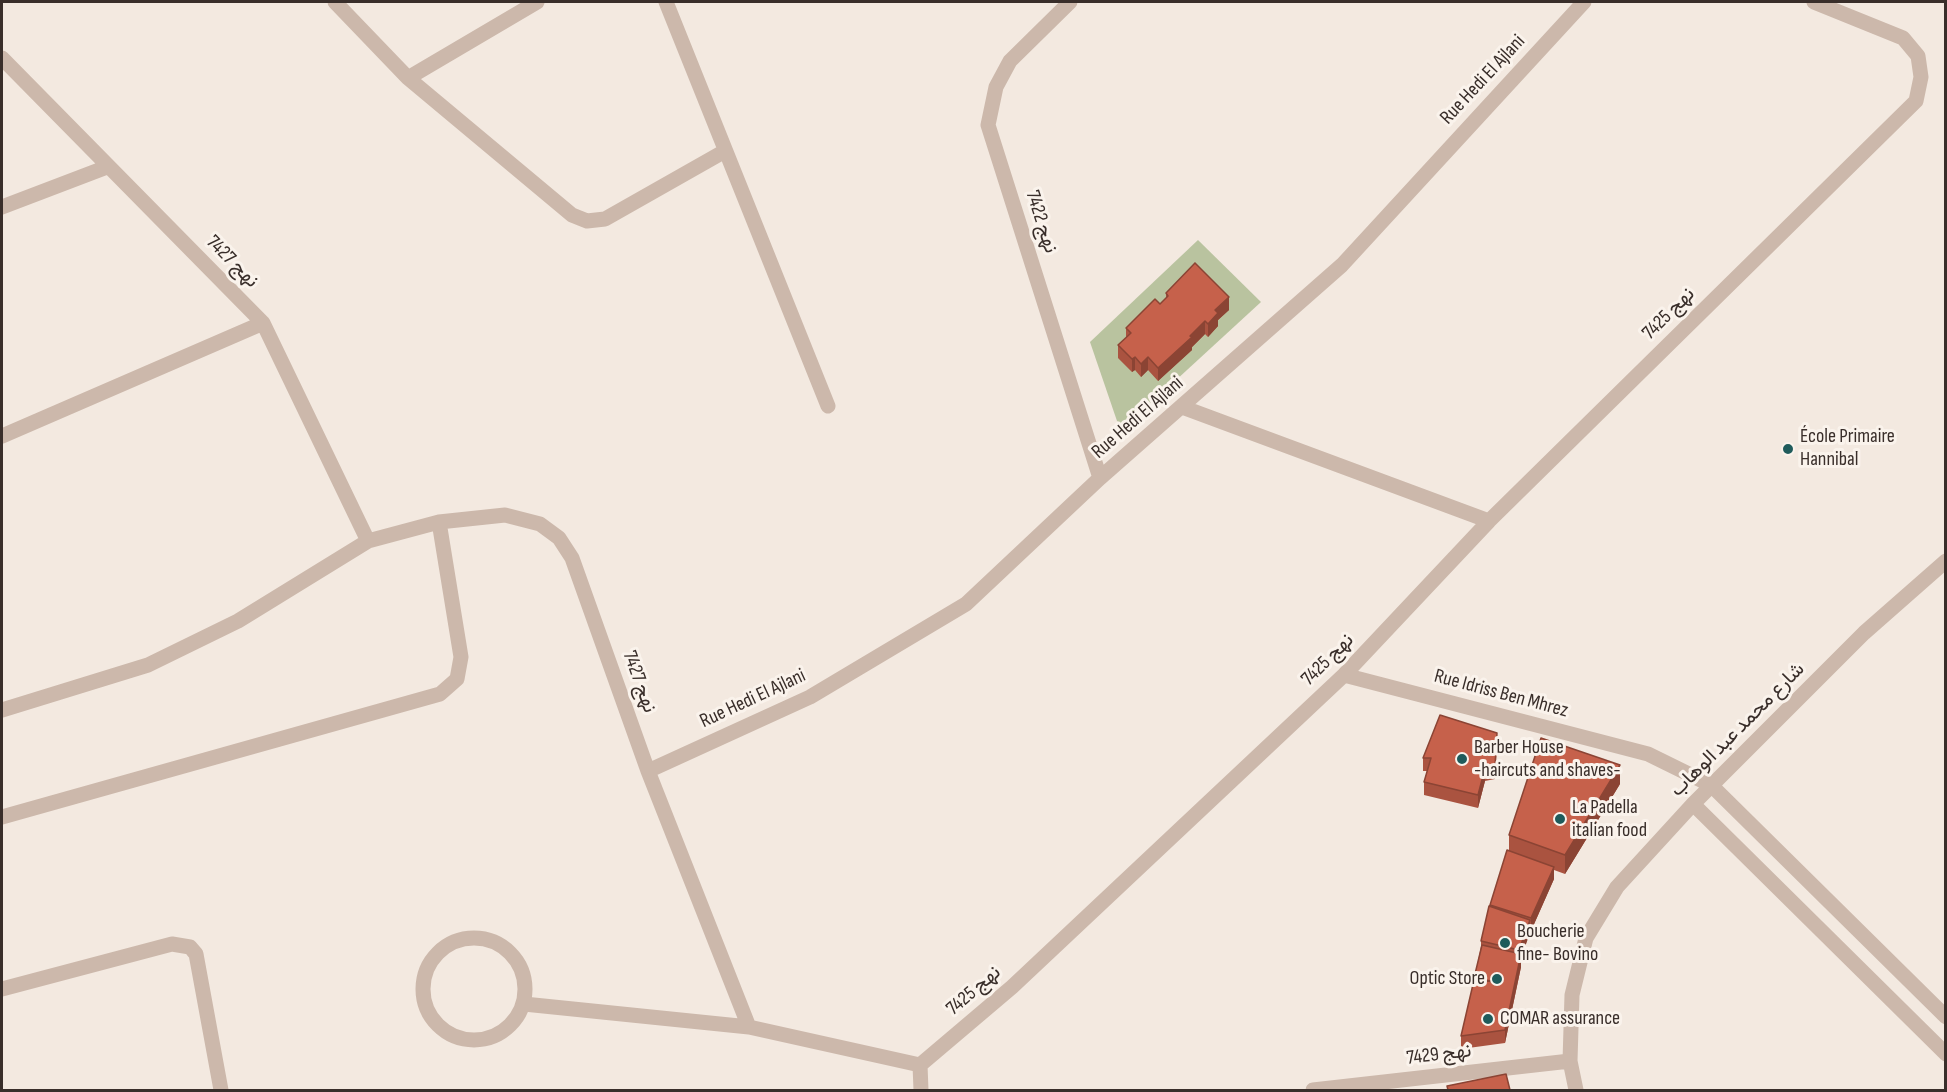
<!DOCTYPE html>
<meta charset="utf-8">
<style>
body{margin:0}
#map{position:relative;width:1947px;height:1092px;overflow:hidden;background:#f3e9e0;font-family:"Sofia Sans Condensed",sans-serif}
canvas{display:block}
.frame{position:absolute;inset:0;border:3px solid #392e2a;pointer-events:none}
</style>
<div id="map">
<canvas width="1947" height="1092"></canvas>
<div class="frame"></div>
</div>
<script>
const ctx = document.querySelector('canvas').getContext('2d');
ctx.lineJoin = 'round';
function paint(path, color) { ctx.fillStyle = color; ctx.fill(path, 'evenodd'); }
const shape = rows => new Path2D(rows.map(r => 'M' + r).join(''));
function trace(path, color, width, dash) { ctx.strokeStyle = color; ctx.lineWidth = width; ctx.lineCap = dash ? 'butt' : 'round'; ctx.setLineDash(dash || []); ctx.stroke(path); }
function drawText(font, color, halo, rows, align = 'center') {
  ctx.font = font + ' "Sofia Sans Condensed",Vazirmatn,sans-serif'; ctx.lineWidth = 6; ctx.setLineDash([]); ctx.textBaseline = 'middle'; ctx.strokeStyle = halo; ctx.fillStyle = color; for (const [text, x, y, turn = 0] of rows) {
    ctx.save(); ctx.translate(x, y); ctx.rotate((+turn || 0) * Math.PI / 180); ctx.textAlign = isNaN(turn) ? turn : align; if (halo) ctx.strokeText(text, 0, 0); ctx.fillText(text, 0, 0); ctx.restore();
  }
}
const green = shape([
 [1198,240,1261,302,1125,427,1117,421,1090,342]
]);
const minor = shape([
 [335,2,408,78,572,215,587,221,605,219,725,151],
 [666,2,828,406],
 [1070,2,1010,61,996,87,988,125,1100,478],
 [2,58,263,323,368,541],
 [408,78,537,2],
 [2,207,107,167],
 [1182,407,1489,521],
 [2,436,263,323],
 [1344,675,1648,754,1711,785,1946,1017],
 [2,710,148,665,238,621,368,541,439,522,505,515,540,524,559,538,572,558,648,771,749,1027],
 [648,771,810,697,966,604,1100,478,1342,265,1584,2],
 [1693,804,1946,1054],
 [2,817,440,694,457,679,461,657,439,522],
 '423 989a51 51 0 1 1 102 0a51 51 0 1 1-102 0Z',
 [2,989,172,944,190,947,196,954,221,1090],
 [524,1004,749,1027,920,1065,1012,987,1344,675,1489,521,1916,101,1921,77,1918,56,1903,38,1814,2],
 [920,1065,921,1090],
 [1313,1090,1570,1061],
 [1576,1090,1570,1061,1572,995,1586,938,1617,887,1693,804,1864,633,1946,561]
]);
const wall = shape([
 [1166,293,1229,310,1218,320,1218,326,1208,337,1205,334,1192,347,1192,350,1158,381,1148,370,1141,377,1135,370,1132,372,1118,358,1118,345,1126,338,1126,328,1160,304,1166,298],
 [1497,746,1495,779,1485,781,1478,808,1424,795,1424,782,1427,771,1423,771,1423,758],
 [1620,784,1565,874,1554,870,1554,879,1531,931,1530,931,1521,958,1521,967,1505,1043,1461,1049,1461,1036,1474,981,1481,946,1481,941,1490,905,1509,850,1509,835]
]);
const shadedWall = shape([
 [1229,297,1229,310,1218,320,1218,326,1208,337,1208,324,1215,310],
 [1205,321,1205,334,1192,347,1192,350,1158,381,1158,368],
 [1135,357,1135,370,1132,372,1132,359],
 [1148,357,1148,370,1141,377,1141,364],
 [1620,765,1620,784,1565,874,1565,855],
 [1485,768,1485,781,1478,808,1478,795],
 [1554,867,1554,879,1531,931,1531,918],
 [1530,920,1530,933,1521,958,1521,967,1505,1043,1505,1030,1519,963,1519,950]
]);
const building = shape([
 [1195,263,1229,297,1215,310,1218,313,1208,324,1205,321,1190,336,1192,337,1158,368,1148,357,1141,364,1135,357,1132,359,1118,345,1131,333,1126,328,1155,299,1160,304,1168,296,1166,293,1195,263],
 [1440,715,1497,733,1495,766,1485,768,1478,795,1424,782,1431,758,1423,758,1440,715],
 [1541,738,1620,765,1565,855,1509,835,1541,738],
 [1507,850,1554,867,1531,918,1490,905,1507,850],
 [1489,906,1530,920,1519,950,1481,941,1489,906],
 [1482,945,1521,954,1505,1030,1461,1036,1474,980,1497,982,1474,978,1482,945],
 [1506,1074,1510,1090,1448,1090,1447,1086,1506,1074]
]);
const markers = [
 [1788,449,6,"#1f5b5b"],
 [1462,759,6,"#1f5b5b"],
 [1560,819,6,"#1f5b5b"],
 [1505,943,6,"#1f5b5b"],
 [1497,979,6,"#1f5b5b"],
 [1488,1019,6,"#1f5b5b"]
];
const streetNames = [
 ["Rue Hedi El Ajlani",1483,80,-47],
 ["نهج 7422",1041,222,72],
 ["نهج 7427",232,262,45],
 ["نهج 7425",1669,314,-45],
 ["Rue Hedi El Ajlani",1138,418,-41],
 ["نهج 7425",1328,660,-45],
 ["نهج 7427",639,682,70],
 ["Rue Idriss Ben Mhrez",1501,694,15],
 ["Rue Hedi El Ajlani",753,699,-25],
 ["شارع محمد عبد الوهاب",1738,730,-45],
 ["نهج 7425",974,991,-41],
 ["نهج 7429",1439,1055,-7]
];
const poiNames = [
 ["École Primaire",1800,437],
 ["Hannibal",1800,460],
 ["Barber House",1474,748],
 ["-haircuts and shaves-",1474,771],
 ["La Padella",1572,808],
 ["italian food",1572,831],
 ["Boucherie",1517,932],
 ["fine- Bovino",1517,955],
 ["Optic Store",1485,979,"right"],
 ["COMAR assurance",1500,1019]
];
paint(green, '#b9c39f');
trace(minor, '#ccb8ab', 15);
paint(wall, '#aa5340');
paint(shadedWall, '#8b4434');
paint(building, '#c6614b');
trace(building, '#8b4434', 1.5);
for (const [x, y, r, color] of markers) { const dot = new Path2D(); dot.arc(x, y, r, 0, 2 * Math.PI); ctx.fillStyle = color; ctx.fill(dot); trace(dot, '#faf3ec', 2); }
drawText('20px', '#392e2a', '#faf3ec', streetNames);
drawText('20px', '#392e2a', '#faf3ec', poiNames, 'left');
</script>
